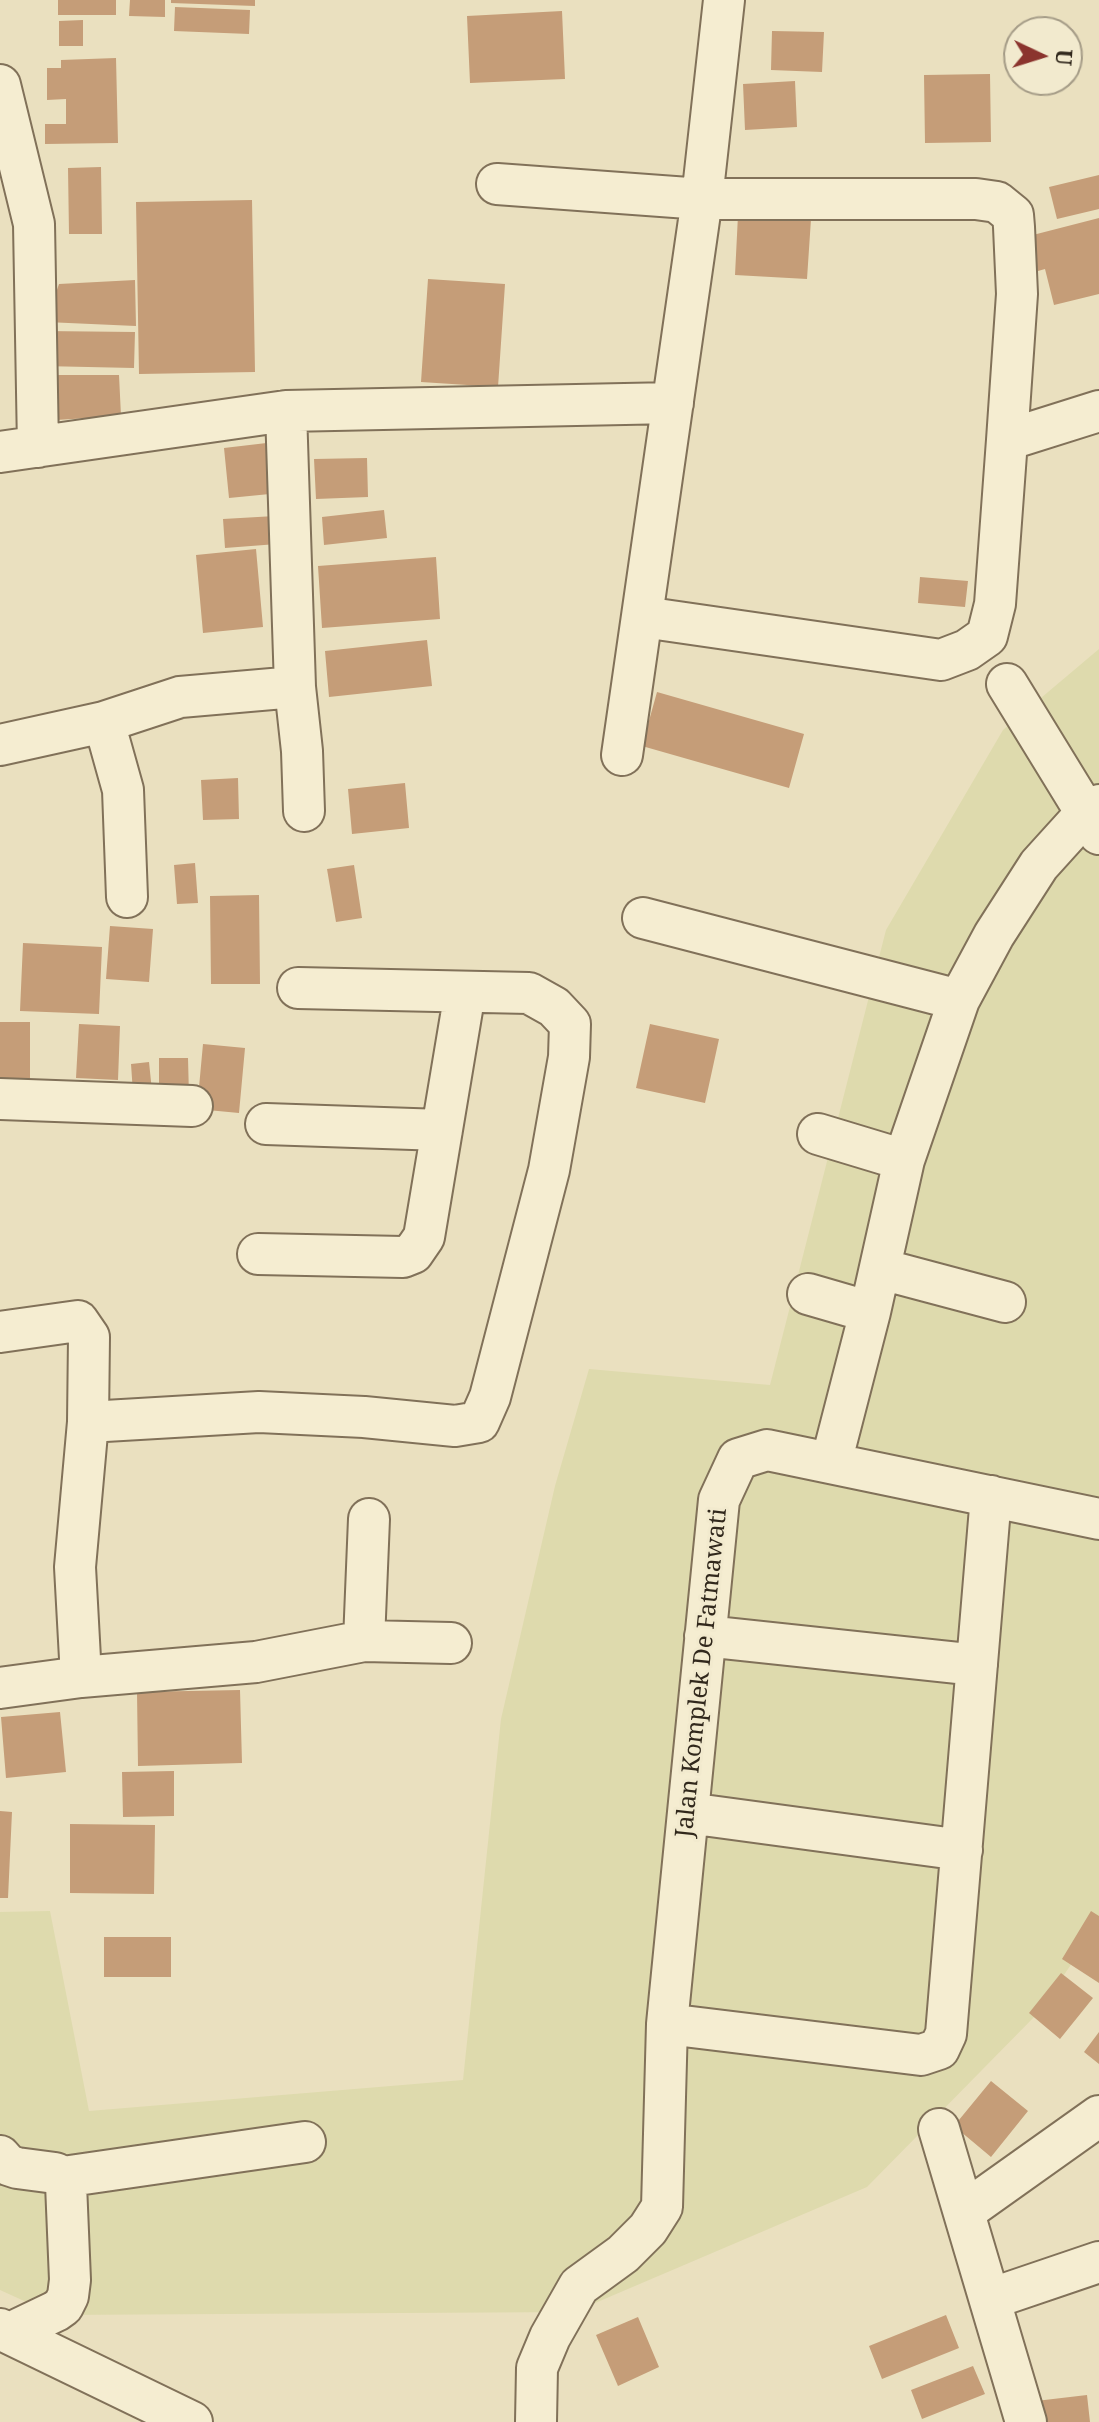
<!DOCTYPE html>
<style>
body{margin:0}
#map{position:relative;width:1099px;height:2422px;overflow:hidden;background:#eae0bf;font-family:"Noto Serif",serif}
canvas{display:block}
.north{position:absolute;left:1003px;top:16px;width:80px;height:80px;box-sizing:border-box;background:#f2eace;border:2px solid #a59c87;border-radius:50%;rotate:94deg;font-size:22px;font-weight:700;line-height:32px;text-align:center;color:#31281c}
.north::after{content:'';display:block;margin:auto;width:28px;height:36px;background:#8b342e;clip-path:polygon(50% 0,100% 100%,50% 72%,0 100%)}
</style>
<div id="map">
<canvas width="1099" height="2422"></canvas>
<div class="north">U</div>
</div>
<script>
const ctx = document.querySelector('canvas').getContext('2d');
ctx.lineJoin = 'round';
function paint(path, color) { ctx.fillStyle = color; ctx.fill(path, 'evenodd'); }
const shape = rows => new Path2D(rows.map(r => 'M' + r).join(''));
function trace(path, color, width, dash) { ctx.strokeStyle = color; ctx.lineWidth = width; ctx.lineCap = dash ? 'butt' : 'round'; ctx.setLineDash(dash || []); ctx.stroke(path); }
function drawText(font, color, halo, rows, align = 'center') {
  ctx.font = font + ' "Noto Serif",serif'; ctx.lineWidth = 6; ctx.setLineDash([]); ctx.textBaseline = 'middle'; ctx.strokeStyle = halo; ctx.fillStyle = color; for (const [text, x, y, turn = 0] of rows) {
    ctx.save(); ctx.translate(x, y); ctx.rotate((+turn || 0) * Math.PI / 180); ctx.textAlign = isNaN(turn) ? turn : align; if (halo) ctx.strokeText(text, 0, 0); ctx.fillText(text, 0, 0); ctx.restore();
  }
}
const farmland = shape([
 [1099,649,1099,1923,1039,2012,867,2187,574,2312,55,2315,0,2290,0,1912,50,1911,89,2111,463,2080,501,1719,555,1486,589,1369,770,1385,886,930,1003,730]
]);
const building = shape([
 [58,0,116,0,116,15,58,15],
 [130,0,165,0,165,17,129,16],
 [171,0,255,0,255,6,171,3],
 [175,7,250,10,249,34,174,31],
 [562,11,565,79,470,83,467,16],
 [83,20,83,46,59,46,59,21],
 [772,31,824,32,822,72,771,70],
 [116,58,118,143,45,144,45,124,66,124,66,99,47,100,47,68,61,68,61,60],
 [990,74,991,142,925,143,924,75],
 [795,81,797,127,745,130,743,84],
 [101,167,102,234,69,234,68,168],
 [1099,175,1099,209,1057,219,1049,187],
 [252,200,255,372,139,374,136,202],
 [738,215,811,219,807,279,735,275],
 [1099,218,1099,294,1054,305,1045,269,1038,271,1029,236],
 [428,279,505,284,498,387,421,382],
 [135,280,136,326,46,322,59,284],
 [43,331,135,332,134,368,42,366],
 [54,375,119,375,121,416,56,420],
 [275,442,280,493,229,498,224,448],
 [367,458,368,497,316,499,314,459],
 [384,510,387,538,324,545,322,517],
 [275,516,277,544,225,548,223,519],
 [256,549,263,627,203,633,196,555],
 [436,557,440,619,322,628,318,566],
 [920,577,968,581,965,607,918,603],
 [427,640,432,686,329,697,325,651],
 [657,692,804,734,789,788,642,746],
 [238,778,239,819,203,820,201,780],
 [405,783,409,828,352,834,348,789],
 [195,863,198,903,177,904,174,865],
 [354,865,362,918,336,922,327,869],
 [259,895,260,984,211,984,210,896],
 [110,926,153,929,149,982,106,979],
 [23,943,102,947,99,1014,20,1011],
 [0,1022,30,1022,30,1092,0,1092],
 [79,1024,120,1026,118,1080,76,1078],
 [650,1024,719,1039,705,1103,636,1088],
 [203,1044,245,1048,239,1113,197,1109],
 [159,1058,188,1058,189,1096,159,1097],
 [149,1062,152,1091,133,1093,131,1064],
 [240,1690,242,1763,138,1766,137,1692],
 [60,1712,66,1772,6,1778,1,1717],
 [174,1771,174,1816,123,1817,122,1772],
 [0,1811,12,1812,8,1898,0,1898],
 [70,1824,155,1825,154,1894,70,1893],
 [1091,1911,1099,1916,1099,1983,1062,1959],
 [104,1937,171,1937,171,1977,104,1977],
 [1061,1973,1093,1998,1060,2039,1029,2013],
 [1099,2032,1099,2064,1084,2052],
 [991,2081,1028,2111,991,2157,954,2126],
 [946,2315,959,2348,882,2379,869,2346],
 [638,2317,659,2367,618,2386,596,2335],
 [973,2366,985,2394,922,2419,911,2390],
 [1087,2395,1090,2422,1038,2422,1036,2401]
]);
const street = shape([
 [0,85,34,224,38,447],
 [497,184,702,199,976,199,997,202,1013,215,1014,227,1017,294,1007,440,1099,411],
 [286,411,295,687,302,751,304,811],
 [0,452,286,411,673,403],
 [643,617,941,660,967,650,987,636,995,604,1007,440],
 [1007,684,1099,834],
 [104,722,123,790,127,897],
 [0,745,104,722,180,697,295,687],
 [622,755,702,199,724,0],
 [643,918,959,1000],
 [0,1099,192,1106],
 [266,1124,442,1130],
 [818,1134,904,1160],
 [258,1254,403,1257,413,1253,424,1237,465,992],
 [881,1269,1005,1302],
 [808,1294,870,1312],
 [0,1332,78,1321,89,1337,88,1422,75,1567,81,1677],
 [88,1422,259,1412,364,1417,455,1426,479,1422,490,1397,549,1170,569,1057,570,1024,554,1007,529,993,298,988],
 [831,1463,870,1312,904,1160,959,1000,994,935,1039,865,1087,812,1099,805],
 [705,1636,977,1665],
 [364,1641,369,1519],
 [0,1688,81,1677,256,1662,364,1641,451,1643],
 [688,1813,962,1850],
 [667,2024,921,2055,939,2049,946,2034,991,1496],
 [939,2129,1026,2422],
 [0,2156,8,2165,17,2168,55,2173,63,2177,66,2184,70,2280,68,2296,63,2306,56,2311,10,2333],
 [63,2177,305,2142],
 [964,2212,1099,2116],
 [990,2299,1099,2262],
 [0,2329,192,2422],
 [536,2422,537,2368,550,2337,579,2286,623,2254,648,2229,662,2207,667,2024,719,1500,738,1459,767,1450,1099,1519]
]);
const streetNames = [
 ["Jalan Komplek De Fatmawati",702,1673,-84]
];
paint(farmland, '#dedaad');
paint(building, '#c59d78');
trace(street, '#817159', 44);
trace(street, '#f5edd1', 40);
drawText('24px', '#31281c', '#f2eace', streetNames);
</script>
